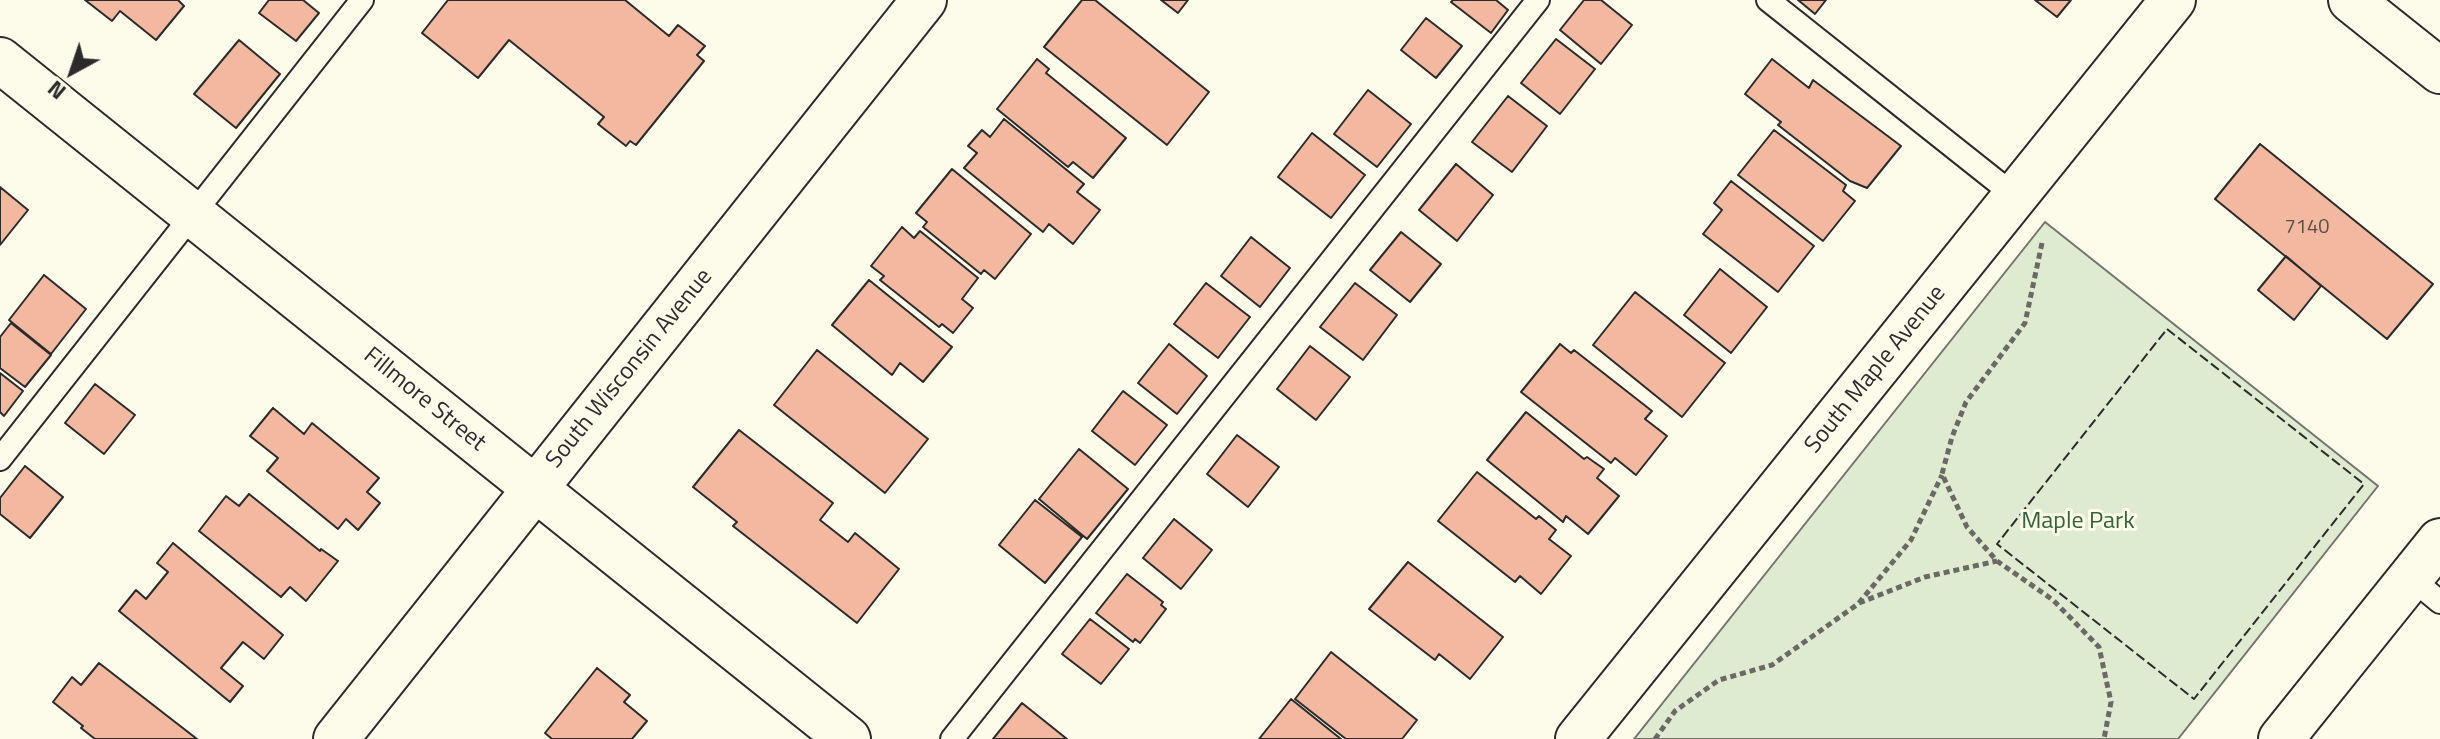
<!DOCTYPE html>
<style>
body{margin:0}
#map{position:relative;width:2440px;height:739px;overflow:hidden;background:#fdfbea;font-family:"Titillium Web",sans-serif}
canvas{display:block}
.north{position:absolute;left:32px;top:32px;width:80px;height:80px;-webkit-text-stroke:6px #fdfbea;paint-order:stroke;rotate:220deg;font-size:22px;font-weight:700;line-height:32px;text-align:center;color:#2b2b2b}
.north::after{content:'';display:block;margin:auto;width:28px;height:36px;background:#2b2b2b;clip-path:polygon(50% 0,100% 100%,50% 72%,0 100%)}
</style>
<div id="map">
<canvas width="2440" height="739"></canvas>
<div class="north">N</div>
</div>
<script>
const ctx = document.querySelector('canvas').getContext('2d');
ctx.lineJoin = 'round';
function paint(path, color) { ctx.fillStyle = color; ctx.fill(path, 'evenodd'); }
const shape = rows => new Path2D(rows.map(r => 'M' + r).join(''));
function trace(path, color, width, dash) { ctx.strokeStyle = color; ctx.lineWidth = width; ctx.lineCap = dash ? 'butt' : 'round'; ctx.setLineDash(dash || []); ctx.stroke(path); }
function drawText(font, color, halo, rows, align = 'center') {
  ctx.font = font + ' "Titillium Web",sans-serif'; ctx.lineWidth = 6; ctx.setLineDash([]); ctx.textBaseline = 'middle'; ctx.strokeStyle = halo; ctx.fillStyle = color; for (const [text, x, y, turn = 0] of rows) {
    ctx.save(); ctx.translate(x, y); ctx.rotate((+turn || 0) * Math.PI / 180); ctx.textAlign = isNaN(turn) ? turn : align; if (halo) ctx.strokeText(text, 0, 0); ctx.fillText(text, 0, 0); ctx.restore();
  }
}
const green = shape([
 [2045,222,2378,486,2178,739,1634,739,2045,222]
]);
const building = shape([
 [85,0,178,0,184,6,156,40,120,11,112,21,85,0],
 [269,0,303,0,319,13,296,41,259,13,269,0],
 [448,0,625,0,669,36,678,25,705,46,697,55,704,61,636,145,630,141,626,146,598,124,604,117,509,40,478,78,422,33,448,0],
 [1082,0,1095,0,1209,92,1167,145,1044,47,1082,0],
 [1161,0,1188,0,1178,13,1161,0],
 [1453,0,1496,0,1508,10,1491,33,1451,2,1453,0],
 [1584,0,1601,0,1632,25,1601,64,1560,30,1584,0],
 [1798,0,1826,0,1815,14,1798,0],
 [2035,0,2071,0,2057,17,2035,0],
 [1426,18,1462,46,1436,78,1401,50,1426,18],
 [1556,39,1595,69,1560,114,1521,83,1556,39],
 [239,40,280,74,236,128,194,94,239,40],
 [1037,59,1049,69,1046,73,1126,138,1093,178,1073,162,1068,167,997,109,1037,59],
 [1772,59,1809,88,1813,80,1901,146,1867,188,1850,181,1778,125,1781,122,1745,94,1772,59],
 [1368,90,1411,124,1377,167,1334,134,1368,90],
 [1508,96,1547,126,1512,172,1472,142,1508,96],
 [1004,119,1084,184,1077,192,1100,210,1073,244,1049,224,1043,232,964,168,977,153,968,146,982,130,990,137,1004,119],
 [1774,130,1846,185,1843,191,1855,201,1823,241,1738,175,1774,130],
 [1312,133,1365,175,1331,218,1278,177,1312,133],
 [2260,144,2433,284,2387,339,2215,199,2260,144],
 [1456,164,1493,195,1457,241,1419,210,1456,164],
 [952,169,1031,234,995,279,984,270,981,274,923,227,927,222,916,213,952,169],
 [1731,181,1814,246,1778,292,1703,234,1722,210,1714,203,1731,181],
 [0,187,28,210,0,245,0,187],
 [902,227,914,238,920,231,978,278,962,299,973,308,953,333,942,324,939,327,880,280,884,276,871,266,902,227],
 [1401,232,1441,264,1410,302,1370,270,1401,232],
 [1251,237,1290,268,1260,307,1221,276,1251,237],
 [2286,256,2321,286,2294,320,2258,290,2286,256],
 [1720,269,1767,307,1731,353,1684,315,1720,269],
 [44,275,86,309,51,354,9,320,44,275],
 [869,280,952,347,923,382,900,363,892,375,832,325,869,280],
 [1206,283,1250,317,1218,358,1174,324,1206,283],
 [1355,283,1397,315,1363,360,1320,327,1355,283],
 [1635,292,1725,363,1682,417,1593,345,1635,292],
 [11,323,51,355,25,387,0,368,0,337,11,323],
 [1169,344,1207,376,1177,414,1138,383,1169,344],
 [1560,344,1571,353,1574,350,1652,411,1645,419,1667,436,1636,475,1615,458,1611,463,1521,392,1560,344],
 [1310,346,1350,377,1316,420,1277,389,1310,346],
 [817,350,928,439,885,493,774,405,817,350],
 [0,373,23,391,4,416,0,412,0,373],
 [95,384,135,415,104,454,65,423,95,384],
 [1123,391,1167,425,1135,465,1092,431,1123,391],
 [273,408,304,434,312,423,379,478,367,492,380,503,358,530,346,519,338,529,267,471,278,458,250,436,273,408],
 [1526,412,1584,459,1587,457,1604,469,1597,478,1619,496,1588,534,1566,516,1563,522,1487,460,1526,412],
 [739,430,833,503,820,520,848,542,855,533,899,569,857,623,733,526,737,522,693,487,739,430],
 [1237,435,1279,467,1248,507,1207,474,1237,435],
 [1079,449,1128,489,1087,539,1039,499,1079,449],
 [25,466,63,497,30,538,0,514,0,498,25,466],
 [1477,472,1536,519,1539,516,1556,530,1549,539,1571,556,1541,594,1520,576,1515,582,1438,521,1477,472],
 [249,494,320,551,321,549,338,561,306,601,290,587,281,597,199,531,226,496,239,506,249,494],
 [1035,500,1082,537,1045,583,999,545,1035,500],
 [1174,519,1212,550,1181,589,1143,558,1174,519],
 [173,543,283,635,264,659,243,642,221,668,243,686,230,702,119,611,136,590,146,599,168,572,157,563,173,543],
 [1408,562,1503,637,1470,679,1439,654,1435,660,1369,609,1408,562],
 [1127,574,1163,602,1161,605,1166,609,1140,643,1135,639,1133,642,1096,613,1127,574],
 [1090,619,1129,649,1101,684,1062,654,1090,619],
 [1331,652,1417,720,1402,739,1346,739,1295,699,1331,652],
 [99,663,197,739,95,739,81,728,83,726,53,702,72,677,81,685,99,663],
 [597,668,630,695,624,702,647,721,632,739,552,739,545,733,597,668],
 [1291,699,1341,739,1259,739,1291,699],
 [1022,703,1067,739,993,739,1022,703]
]);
const path = shape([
 [2042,243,2025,323,1966,402,1952,437,1942,474,1967,527,1997,561,2053,600,2099,647,2111,702,2104,739],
 [1859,603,1925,577,1997,561],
 [1655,739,1675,711,1719,680,1772,665,1858,604,1911,540,1942,475]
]);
const lane = shape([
 [1768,0,2015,196],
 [0,459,362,0],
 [2411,578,2440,602],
 [952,739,1538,0]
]);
const street = shape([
 [0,60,848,739],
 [336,739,924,0],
 [1578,739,2173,0]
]);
const secondary = shape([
 [2351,0,2440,71]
]);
const primary = shape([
 [2281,739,2440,541]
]);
const fence = shape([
 [2167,329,2364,484,2194,699,1997,544,2167,329]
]);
const numberNames = [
 ["7140",2307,228]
];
const streetNames = [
 ["South Wisconsin Avenue",630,369,-51],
 ["South Maple Avenue",1876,370,-51],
 ["Fillmore Street",424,400,39]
];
const parkNames = [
 ["Maple Park",2078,522]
];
paint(green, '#deebd1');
trace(green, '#74746e', 2);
paint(building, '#f2b8a0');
trace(building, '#2b2b2b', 2);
trace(lane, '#2b2b2b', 26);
trace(street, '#2b2b2b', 48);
trace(secondary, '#2b2b2b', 48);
trace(primary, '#2b2b2b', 48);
trace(path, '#6a6964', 5, [6, 4]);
trace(lane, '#fdfbea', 22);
trace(street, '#fdfbea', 44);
trace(secondary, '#fdfbea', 44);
trace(primary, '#fdfbea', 44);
trace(fence, '#2b2b2b', 2, [10, 4]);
drawText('20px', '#5d4e48', null, numberNames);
drawText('24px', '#2b2b2b', '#fdfbea', streetNames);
drawText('24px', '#34623c', '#fdfbea', parkNames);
</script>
